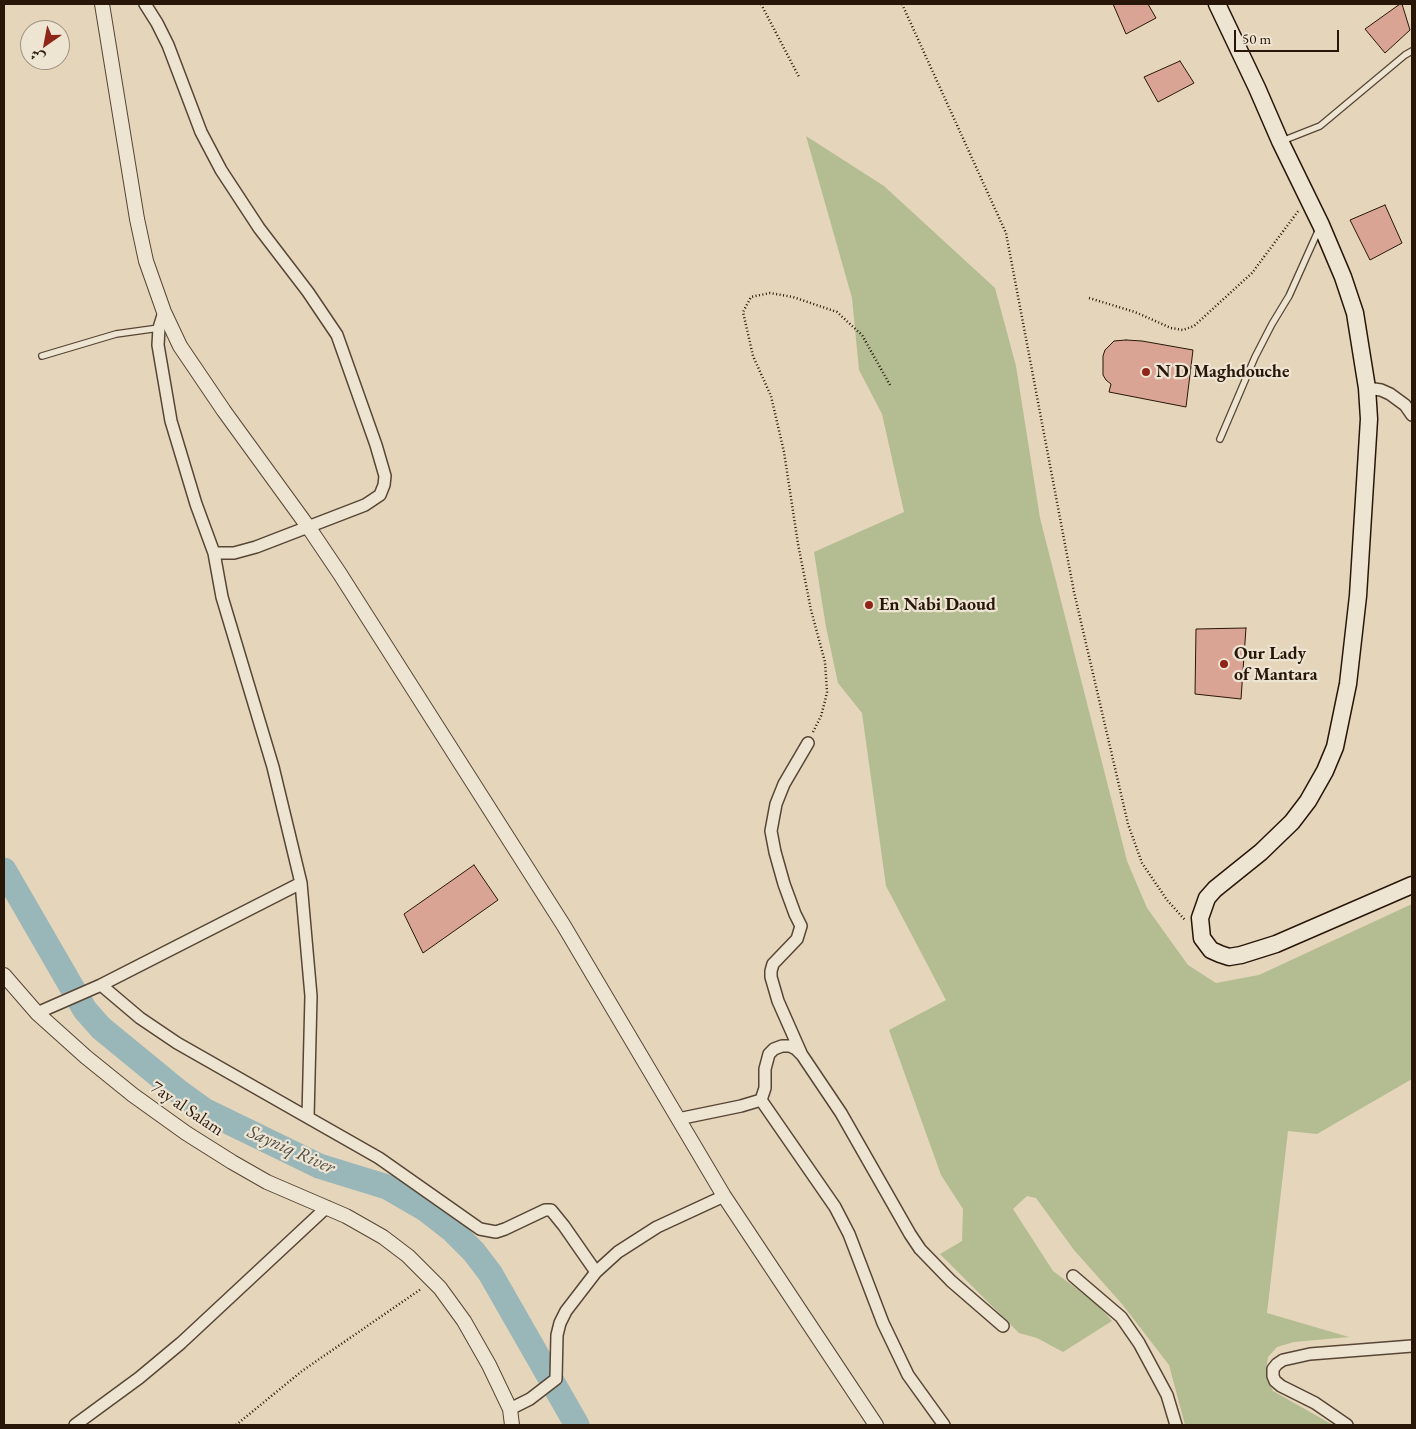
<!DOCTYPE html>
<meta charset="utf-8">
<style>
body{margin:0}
#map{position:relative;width:1416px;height:1429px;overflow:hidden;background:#e5d5ba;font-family:"EB Garamond",Amiri,serif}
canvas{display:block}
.frame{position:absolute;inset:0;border:5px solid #281709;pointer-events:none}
.north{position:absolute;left:20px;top:20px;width:50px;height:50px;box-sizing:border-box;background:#eee4d2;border:1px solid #9f9282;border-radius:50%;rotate:213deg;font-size:14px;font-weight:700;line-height:20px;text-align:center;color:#281709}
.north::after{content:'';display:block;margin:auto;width:18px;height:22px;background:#8f2418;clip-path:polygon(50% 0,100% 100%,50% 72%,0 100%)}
.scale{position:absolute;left:1234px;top:30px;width:105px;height:22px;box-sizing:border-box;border:2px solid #281709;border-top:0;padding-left:6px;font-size:15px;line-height:18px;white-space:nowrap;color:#281709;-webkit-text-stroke:4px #eee4d2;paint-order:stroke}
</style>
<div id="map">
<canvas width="1416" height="1429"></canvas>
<div class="frame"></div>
<div class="north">ش</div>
<div class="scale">50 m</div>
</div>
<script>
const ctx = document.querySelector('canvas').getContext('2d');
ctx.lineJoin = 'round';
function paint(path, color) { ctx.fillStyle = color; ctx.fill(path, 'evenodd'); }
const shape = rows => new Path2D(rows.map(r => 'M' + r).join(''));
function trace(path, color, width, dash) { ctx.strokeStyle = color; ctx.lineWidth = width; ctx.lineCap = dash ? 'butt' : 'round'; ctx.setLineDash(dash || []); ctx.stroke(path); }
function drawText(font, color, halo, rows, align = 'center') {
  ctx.font = font + ' "EB Garamond",serif'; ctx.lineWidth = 4.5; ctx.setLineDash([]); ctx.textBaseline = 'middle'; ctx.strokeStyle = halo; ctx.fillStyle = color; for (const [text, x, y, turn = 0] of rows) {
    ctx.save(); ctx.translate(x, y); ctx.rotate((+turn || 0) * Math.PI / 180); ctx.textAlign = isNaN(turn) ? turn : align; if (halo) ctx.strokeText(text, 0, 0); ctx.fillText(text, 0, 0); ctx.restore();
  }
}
const green = shape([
 [806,136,884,186,995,288,1016,366,1040,518,1127,861,1147,908,1188,965,1216,983,1259,975,1412,904,1412,1079,1317,1134,1288,1131,1267,1313,1349,1337,1294,1342,1277,1347,1268,1357,1266,1370,1267,1380,1273,1391,1333,1425,1185,1425,1169,1365,1122,1304,1074,1250,1036,1198,1027,1196,1013,1209,1053,1271,1096,1303,1112,1321,1063,1352,1037,1338,1019,1333,940,1254,962,1241,963,1209,941,1175,889,1030,946,1000,886,886,862,713,838,683,826,627,814,552,904,512,882,414,859,370,852,298]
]);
const river = shape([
 [4,870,85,1010,101,1028,179,1092,204,1110,319,1166,387,1187,425,1209,452,1230,474,1252,490,1273,577,1425]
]);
const building = shape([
 [1113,4,1148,4,1156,18,1126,34,1113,4],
 [1400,4,1402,4,1410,30,1385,53,1365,29,1400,4],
 [1180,61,1194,83,1158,102,1144,77,1180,61],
 [1385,205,1402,243,1370,260,1350,220,1385,205],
 [1126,340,1142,341,1193,350,1186,407,1109,392,1111,384,1106,380,1103,375,1103,356,1105,350,1114,341,1126,340],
 [1246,628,1241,699,1195,694,1196,629,1246,628],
 [474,865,498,900,423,953,404,914,474,865]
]);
const path = shape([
 [761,4,799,77],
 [902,4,1006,233,1074,592,1128,824,1142,863,1167,900,1185,920],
 [1089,298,1135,312,1171,328,1183,330,1194,326,1252,273,1299,210],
 [813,732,821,716,825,701,827,692,825,662,811,610,798,544,784,452,771,396,753,356,743,312,751,297,770,293,793,297,837,312,862,335,890,385],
 [236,1425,302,1371,421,1289]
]);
const service = shape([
 [1282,141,1320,126,1405,55,1412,51],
 [42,356,116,334,159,328],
 [1220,439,1255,357,1272,324,1289,296,1319,229]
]);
const minor = shape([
 [145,4,157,23,168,45,201,132,221,170,259,228,308,292,337,335,376,445,385,476,384,485,380,495,365,505,256,547,234,553,214,553],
 [164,312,159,328,158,345,171,421,196,504,214,553,222,597,273,767,301,883,311,996,308,1117],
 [1367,388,1381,390,1390,394,1405,405,1412,415],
 [101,985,140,1018,177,1043,379,1158,480,1229,496,1232,505,1229,545,1210,551,1210,564,1226,596,1272],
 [37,1013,101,985,301,883],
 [801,1053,778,1001,771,977,771,971,773,964,797,939,801,926,795,914,784,884,775,852,771,831,776,804,784,784,808,743],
 [761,1100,835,1207,849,1234,883,1323,908,1375,944,1425],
 [678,1119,741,1106,761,1100,765,1088,765,1069,769,1054,774,1049,782,1046,790,1046,796,1049,802,1055,841,1113,910,1234,920,1249,951,1281,1003,1326],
 [1073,1276,1121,1317,1139,1343,1167,1395,1176,1425],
 [510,1409,530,1399,556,1379,557,1335,560,1323,566,1311,596,1272,618,1252,657,1227,724,1196],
 [75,1425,139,1378,181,1343,327,1207],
 [1347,1425,1315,1403,1281,1386,1275,1381,1273,1376,1273,1369,1277,1364,1283,1360,1310,1354,1412,1346]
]);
const tertiary = shape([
 [102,4,137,219,146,261,164,312,180,346,224,411,309,528,340,574,564,926,724,1196,876,1425],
 [4,975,37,1013,86,1057,133,1095,186,1133,232,1162,267,1182,346,1216,383,1237,408,1256,440,1288,464,1321,489,1365,510,1409,512,1425]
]);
const secondary = shape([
 [1217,4,1257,88,1280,141,1321,225,1343,277,1355,313,1367,388,1369,419,1358,596,1348,684,1335,747,1325,771,1308,801,1292,822,1261,852,1215,889,1207,898,1200,918,1202,938,1211,950,1220,954,1229,957,1241,955,1276,944,1412,885]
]);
const markers = [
 [1146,372,5,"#8f2418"],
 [869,605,5,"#8f2418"],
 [1224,664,5,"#8f2418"]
];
const poiNames = [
 ["N D Maghdouche",1156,372],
 ["En Nabi Daoud",879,605],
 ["Our Lady",1234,654],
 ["of Mantara",1234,675]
];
const streetNames = [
 ["7ay al Salam",187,1109,34]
];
const waterNames = [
 ["Sayniq River",291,1150,24]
];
paint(green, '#b3bd91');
trace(river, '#99b6b9', 25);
paint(building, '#daa494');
trace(building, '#281709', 1);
trace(service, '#574635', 8);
trace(minor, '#574635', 14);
trace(tertiary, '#574635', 16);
trace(secondary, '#281709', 19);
trace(path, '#281709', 2.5, [1, 2.5]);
trace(service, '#eee4d2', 5.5);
trace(minor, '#eee4d2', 11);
trace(tertiary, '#eee4d2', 14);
trace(secondary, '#eee4d2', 16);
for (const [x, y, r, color] of markers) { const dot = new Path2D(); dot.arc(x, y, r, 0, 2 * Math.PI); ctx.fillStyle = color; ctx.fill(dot); trace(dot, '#eee4d2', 2); }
drawText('bold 18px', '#281709', '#eee4d2', poiNames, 'left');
drawText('18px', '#281709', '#eee4d2', streetNames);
drawText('italic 19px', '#504f47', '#eee4d2', waterNames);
</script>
